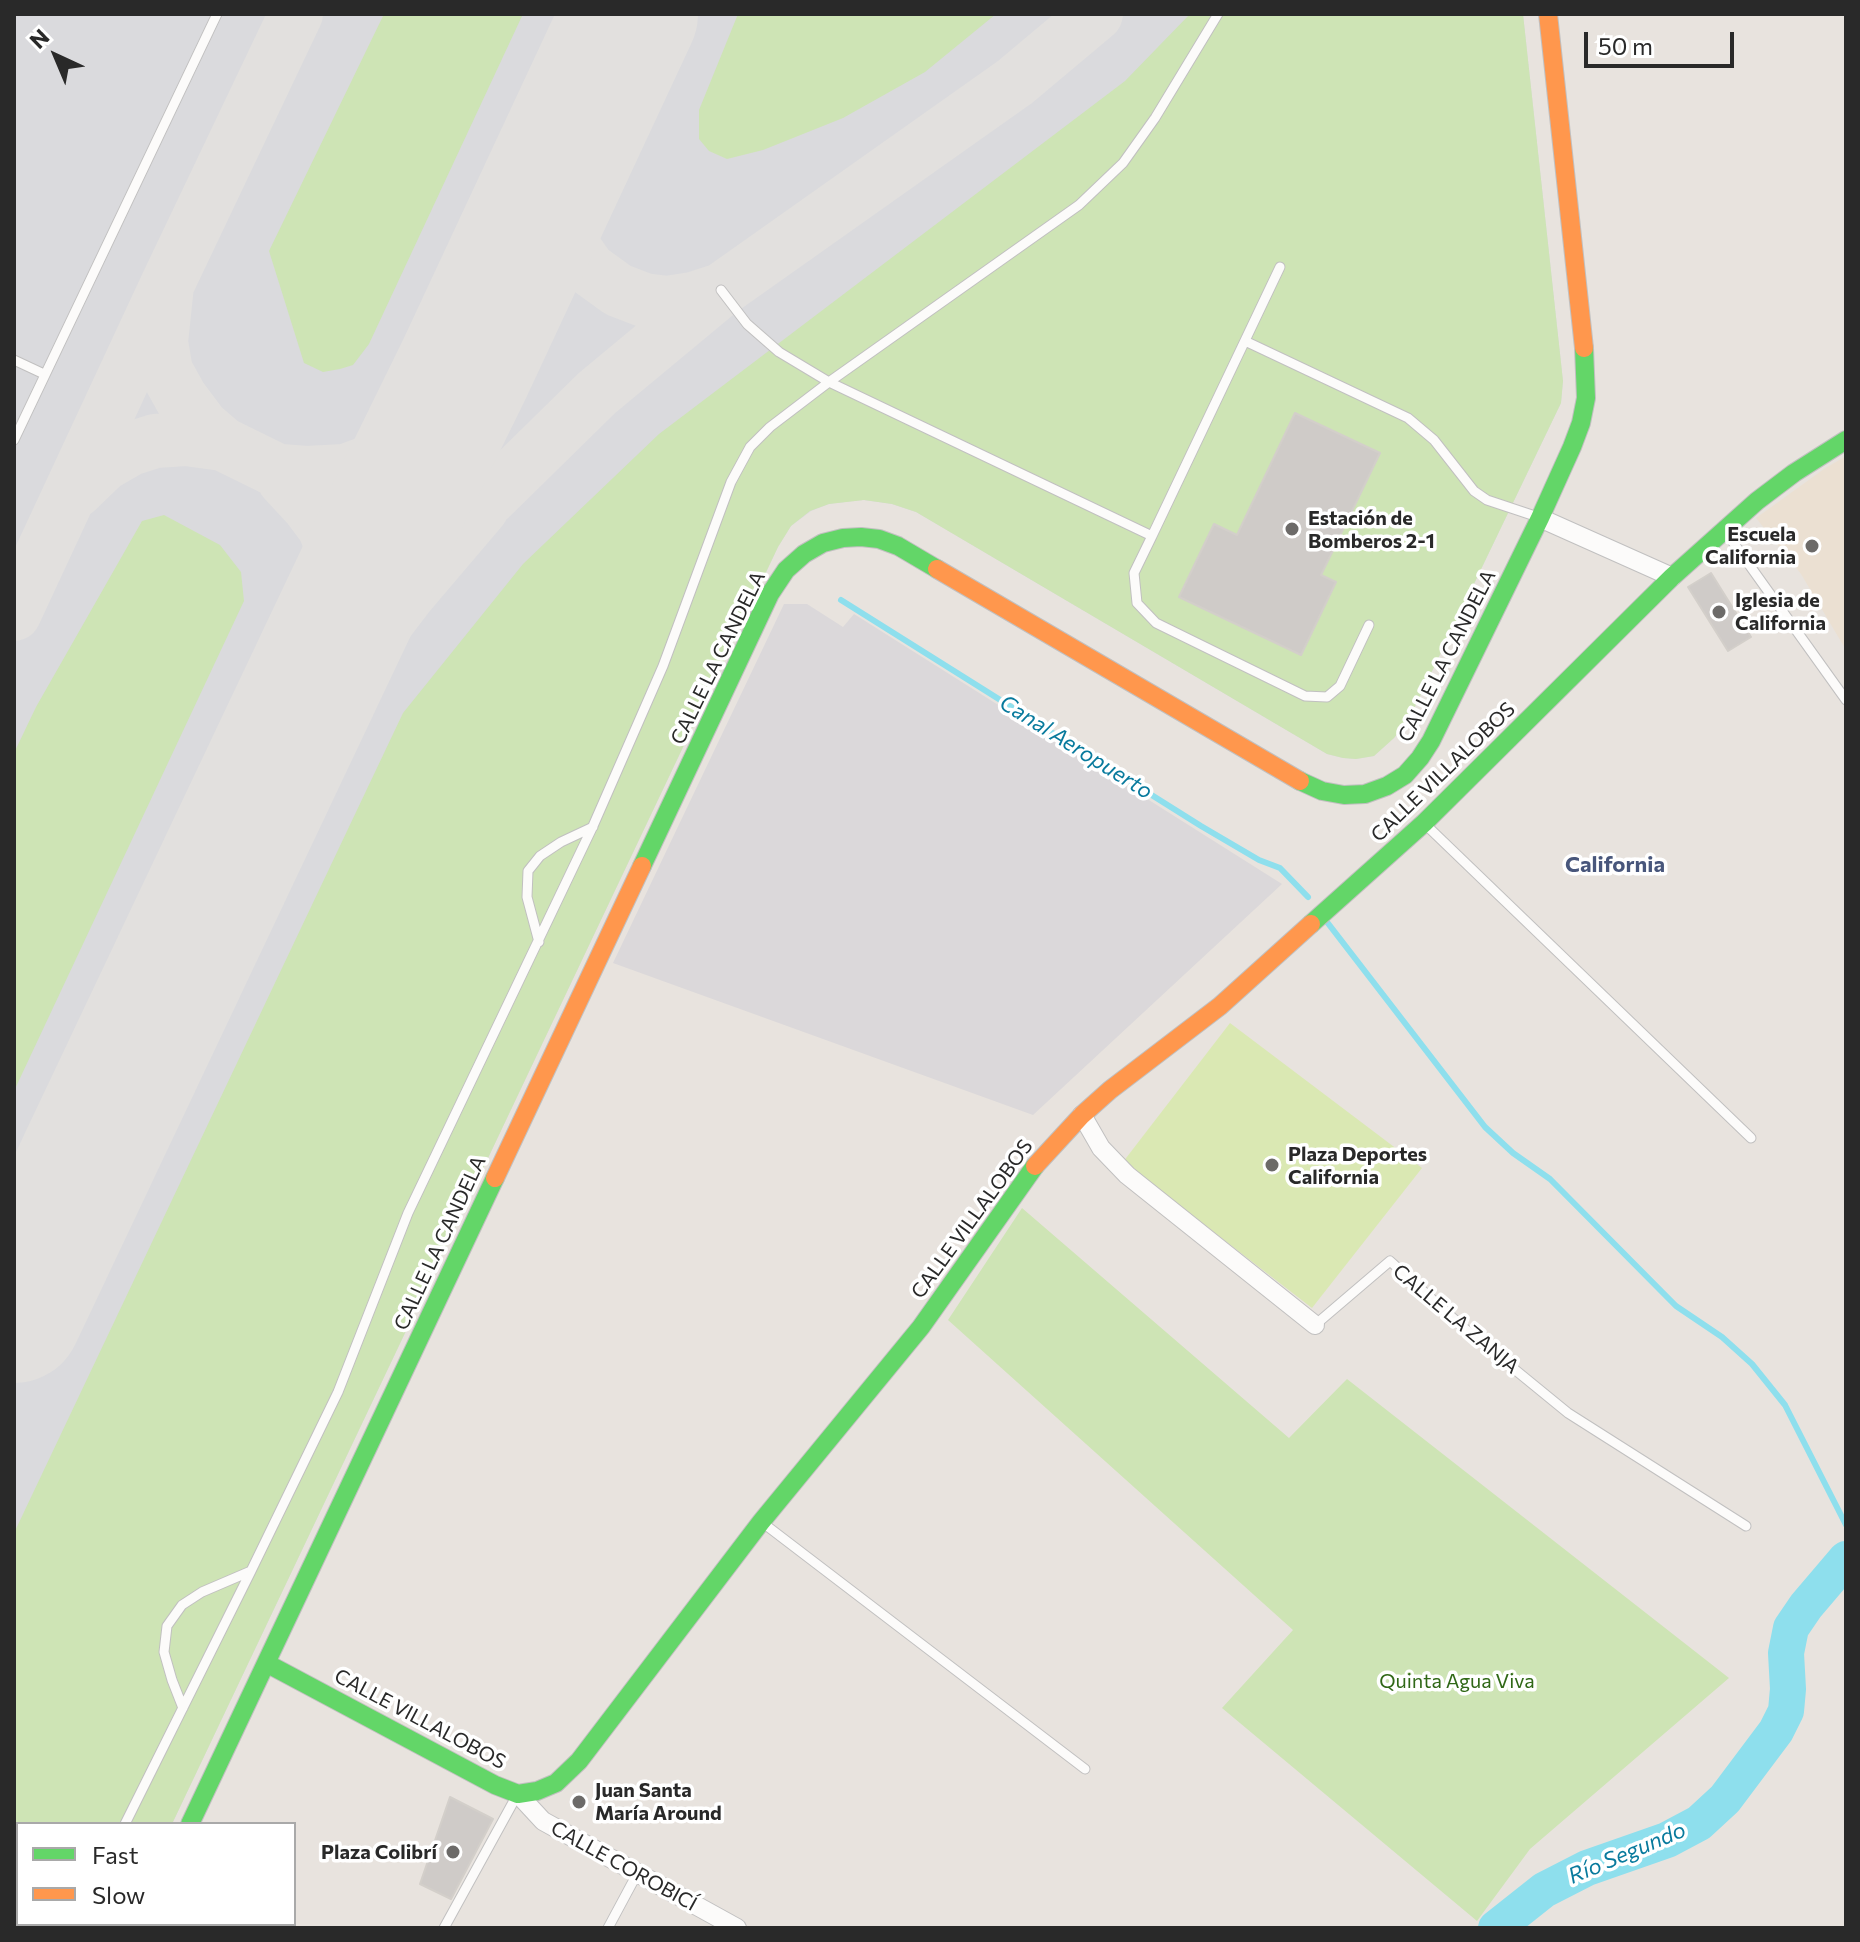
<!DOCTYPE html>
<meta charset="utf-8">
<style>
body{margin:0}
#map{position:relative;width:1860px;height:1942px;overflow:hidden;background:#e8e3de;font-family:Commissioner,sans-serif}
canvas{display:block}
.frame{position:absolute;inset:0;border:16px solid #292929;pointer-events:none}
.legend{position:absolute;left:16px;top:1822px;width:280px;height:104px;box-sizing:border-box;background:#fff;border:2px solid #a9a9a9;margin:0;padding:10px 14px;list-style:none;font-size:24px;color:#292929}
.legend li{display:flex;align-items:center;gap:16px;height:40px}
.legend b{width:40px;border:2px solid #a9a9a9}
.north{position:absolute;left:16px;top:16px;width:80px;height:80px;-webkit-text-stroke:6px #fff;paint-order:stroke;rotate:316deg;font-size:22px;font-weight:700;line-height:32px;text-align:center;color:#292929}
.north::after{content:'';display:block;margin:auto;width:28px;height:36px;background:#292929;clip-path:polygon(50% 0,100% 100%,50% 72%,0 100%)}
.scale{position:absolute;left:1584px;top:32px;width:150px;height:36px;box-sizing:border-box;border:4px solid #292929;border-top:0;padding-left:10px;font-size:24px;line-height:28px;white-space:nowrap;color:#292929;-webkit-text-stroke:6px #fff;paint-order:stroke}
</style>
<div id="map">
<canvas width="1860" height="1942"></canvas>
<div class="frame"></div>
<ul class="legend">
<li><b style="height:10px;background:#63d668"></b>Fast</li>
<li><b style="height:10px;background:#ff974d"></b>Slow</li>
</ul>
<div class="north">N</div>
<div class="scale">50 m</div>
</div>
<script>
const ctx = document.querySelector('canvas').getContext('2d');
ctx.lineJoin = 'round';
function paint(path, color) { ctx.fillStyle = color; ctx.fill(path, 'evenodd'); }
const shape = rows => new Path2D(rows.map(r => 'M' + r).join(''));
function trace(path, color, width, dash) { ctx.strokeStyle = color; ctx.lineWidth = width; ctx.lineCap = dash ? 'butt' : 'round'; ctx.setLineDash(dash || []); ctx.stroke(path); }
function drawText(font, color, halo, rows, align = 'center') {
  ctx.font = font + ' Commissioner,sans-serif'; ctx.lineWidth = 7; ctx.setLineDash([]); ctx.textBaseline = 'middle'; ctx.strokeStyle = halo; ctx.fillStyle = color; for (const [text, x, y, turn = 0] of rows) {
    ctx.save(); ctx.translate(x, y); ctx.rotate((+turn || 0) * Math.PI / 180); ctx.textAlign = isNaN(turn) ? turn : align; if (halo) ctx.strokeText(text, 0, 0); ctx.fillText(text, 0, 0); ctx.restore();
  }
}
const industrial = shape([
 [784,604,807,604,843,627,854,614,1282,884,1033,1115,613,963]
]);
const education = shape([
 [1846,456,1846,650,1801,574,1756,518,1824,469]
]);
const airport = shape([
 [14,14,1523,14,1563,381,1561,403,1409,719,1394,738,1374,756,1356,759,1343,758,1327,754,916,512,892,504,863,500,829,504,811,511,791,526,778,547,172,1824,18,1824,18,1924,124,1924,122,1928,14,1928]
]);
const green = shape([
 [384,14,523,14,369,344,353,365,340,369,323,372,304,363,269,251],
 [738,14,996,14,925,72,843,118,763,150,727,159,709,151,699,139,699,110],
 [1190,14,1523,14,1563,381,1561,403,1409,719,1394,738,1374,756,1356,759,1343,758,1327,754,916,512,892,504,864,500,829,504,810,511,791,526,778,547,172,1824,18,1824,18,1924,124,1924,122,1928,14,1928,14,1533,403,713,523,564,659,434,1125,81],
 [164,515,220,545,241,572,244,601,14,1091,14,753,36,707,142,521],
 [1022,1208,1289,1438,1347,1379,1729,1678,1530,1849,1477,1921,1222,1708,1293,1630,948,1320]
]);
const pitch = shape([
 [1230,1023,1422,1168,1312,1308,1123,1162]
]);
const stream = shape([
 [841,600,1201,826,1259,860,1280,868,1308,897],
 [1327,922,1485,1127,1513,1153,1550,1179,1676,1306,1722,1337,1752,1364,1785,1405,1846,1525]
]);
const river = shape([
 [1496,1928,1544,1890,1587,1868,1667,1840,1699,1823,1725,1799,1776,1731,1786,1711,1788,1689,1786,1653,1791,1628,1806,1606,1846,1559]
]);
const taxiway = shape([
 [555,174,561,212,572,245,589,269,618,290,644,300,667,303,693,299,721,290],
 [167,285,161,342,166,371,181,398,202,426,223,444,388,525,410,528,436,527,464,516,490,498,597,393,721,290,1015,82,1096,14],
 [281,471,306,473,345,471,386,456,422,427,465,368],
 [284,480,309,507,324,527,336,557,342,588,337,635],
 [76,491,104,464,130,449,155,441,186,439,223,444],
 [14,614,167,285,296,14],
 [245,827,359,659,408,595,482,508]
]);
const runway = shape([
 [14,1315,388,525,465,368,630,14]
]);
const building = shape([
 [1295,413,1380,453,1321,575,1336,582,1301,655,1179,597,1214,524,1237,535,1295,413],
 [1711,573,1751,637,1728,651,1688,587,1711,573],
 [450,1797,493,1819,451,1899,420,1884,450,1797]
]);
const lane = shape([
 [721,290,747,324,779,352,829,382,1152,536,1280,267],
 [1245,341,1408,418,1434,440,1474,491,1487,500,1538,517],
 [14,360,44,374],
 [14,440,217,14],
 [1725,531,1846,700],
 [1152,536,1134,573,1137,603,1156,623,1305,696,1327,697,1340,686,1369,625],
 [1426,825,1751,1138],
 [539,942,527,897,528,871,540,856,561,842,593,827],
 [1315,1325,1390,1261,1464,1328,1568,1413,1746,1526],
 [763,1523,1085,1769],
 [183,1708,172,1680,164,1652,167,1626,182,1605,202,1592,251,1571],
 [125,1824,251,1571,338,1392,408,1213,593,826,663,666,731,482,750,447,770,427,829,382,1079,205,1123,163,1155,118,1218,14],
 [67,1928,69,1924],
 [444,1928,516,1797],
 [608,1928,637,1874]
]);
const street = shape([
 [1540,518,1672,577],
 [1082,1115,1101,1148,1127,1175,1315,1325],
 [518,1794,543,1821,737,1928],
 [140,1928,142,1924]
]);
const fast = shape([
 [1300,781,1322,791,1344,795,1365,794,1387,786,1405,775,1420,758,1431,741,1540,518,1572,447,1581,423,1586,398,1584,348],
 [642,866,770,594,786,570,804,554,823,543,843,538,861,537,879,539,898,546,937,569],
 [1311,924,1424,823,1672,577,1757,501,1794,473,1846,440],
 [266,1663,495,1785,518,1794,537,1791,556,1783,579,1761,761,1522,921,1327,1035,1166],
 [190,1824,495,1178]
]);
const slow = shape([
 [1548,14,1584,348],
 [937,569,1300,781],
 [1035,1166,1082,1115,1110,1090,1220,1006,1311,924],
 [495,1178,642,866]
]);
const markers = [
 [1292,529,8,"#6c6a68"],
 [1812,546,8,"#6c6a68"],
 [1719,612,8,"#6c6a68"],
 [1272,1165,8,"#6c6a68"],
 [579,1802,8,"#6c6a68"],
 [453,1852,8,"#6c6a68"]
];
const poiNames = [
 ["Estación de",1308,518],
 ["Bomberos 2-1",1308,541],
 ["Escuela",1796,534,"right"],
 ["California",1796,557,"right"],
 ["Iglesia de",1735,600],
 ["California",1735,623],
 ["Plaza Deportes",1288,1154],
 ["California",1288,1177],
 ["Juan Santa",595,1790],
 ["María Around",595,1813],
 ["Plaza Colibrí",437,1852,"right"]
];
const streetNames = [
 ["CALLE LA CANDELA",1447,656,-63],
 ["CALLE LA CANDELA",718,658,-64],
 ["CALLE VILLALOBOS",1443,772,-44],
 ["CALLE VILLALOBOS",972,1219,-54],
 ["CALLE LA CANDELA",440,1243,-65],
 ["CALLE LA ZANJA",1456,1319,40],
 ["CALLE VILLALOBOS",420,1719,28],
 ["CALLE COROBICÍ",624,1866,29]
];
const parkNames = [
 ["Quinta Agua Viva",1457,1681]
];
const waterNames = [
 ["Canal Aeropuerto",1076,747,32],
 ["Río Segundo",1627,1853,-23]
];
const neighbourhoodNames = [
 ["California",1615,865]
];
paint(industrial, '#dbd8da');
paint(education, '#ebe0d2');
paint(airport, '#dadadd');
paint(green, '#cee4b5');
paint(pitch, '#dae8b3');
trace(stream, '#8edfed', 6);
trace(river, '#8edfed', 36);
trace(taxiway, '#e2e0de', 54);
trace(runway, '#e2e0de', 136);
paint(building, '#cfcbc8');
trace(building, '#d3cfca', 2);
trace(lane, '#c1c0c0', 11);
trace(street, '#c1c0c0', 20);
trace(fast, '#c1c0c0', 20);
trace(slow, '#c1c0c0', 20);
trace(lane, '#fcfbfa', 9);
trace(street, '#fcfbfa', 18);
trace(fast, '#63d668', 18);
trace(slow, '#ff974d', 18);
for (const [x, y, r, color] of markers) { const dot = new Path2D(); dot.arc(x, y, r, 0, 2 * Math.PI); ctx.fillStyle = color; ctx.fill(dot); trace(dot, '#fff', 3); }
drawText('bold 20px', '#292929', '#fff', poiNames, 'left');
drawText('20px', '#292929', '#fff', streetNames);
drawText('20px', '#306817', '#fff', parkNames);
drawText('italic 22px', '#087a9d', '#fff', waterNames);
drawText('bold 22px', '#48567b', '#fff', neighbourhoodNames);
</script>
